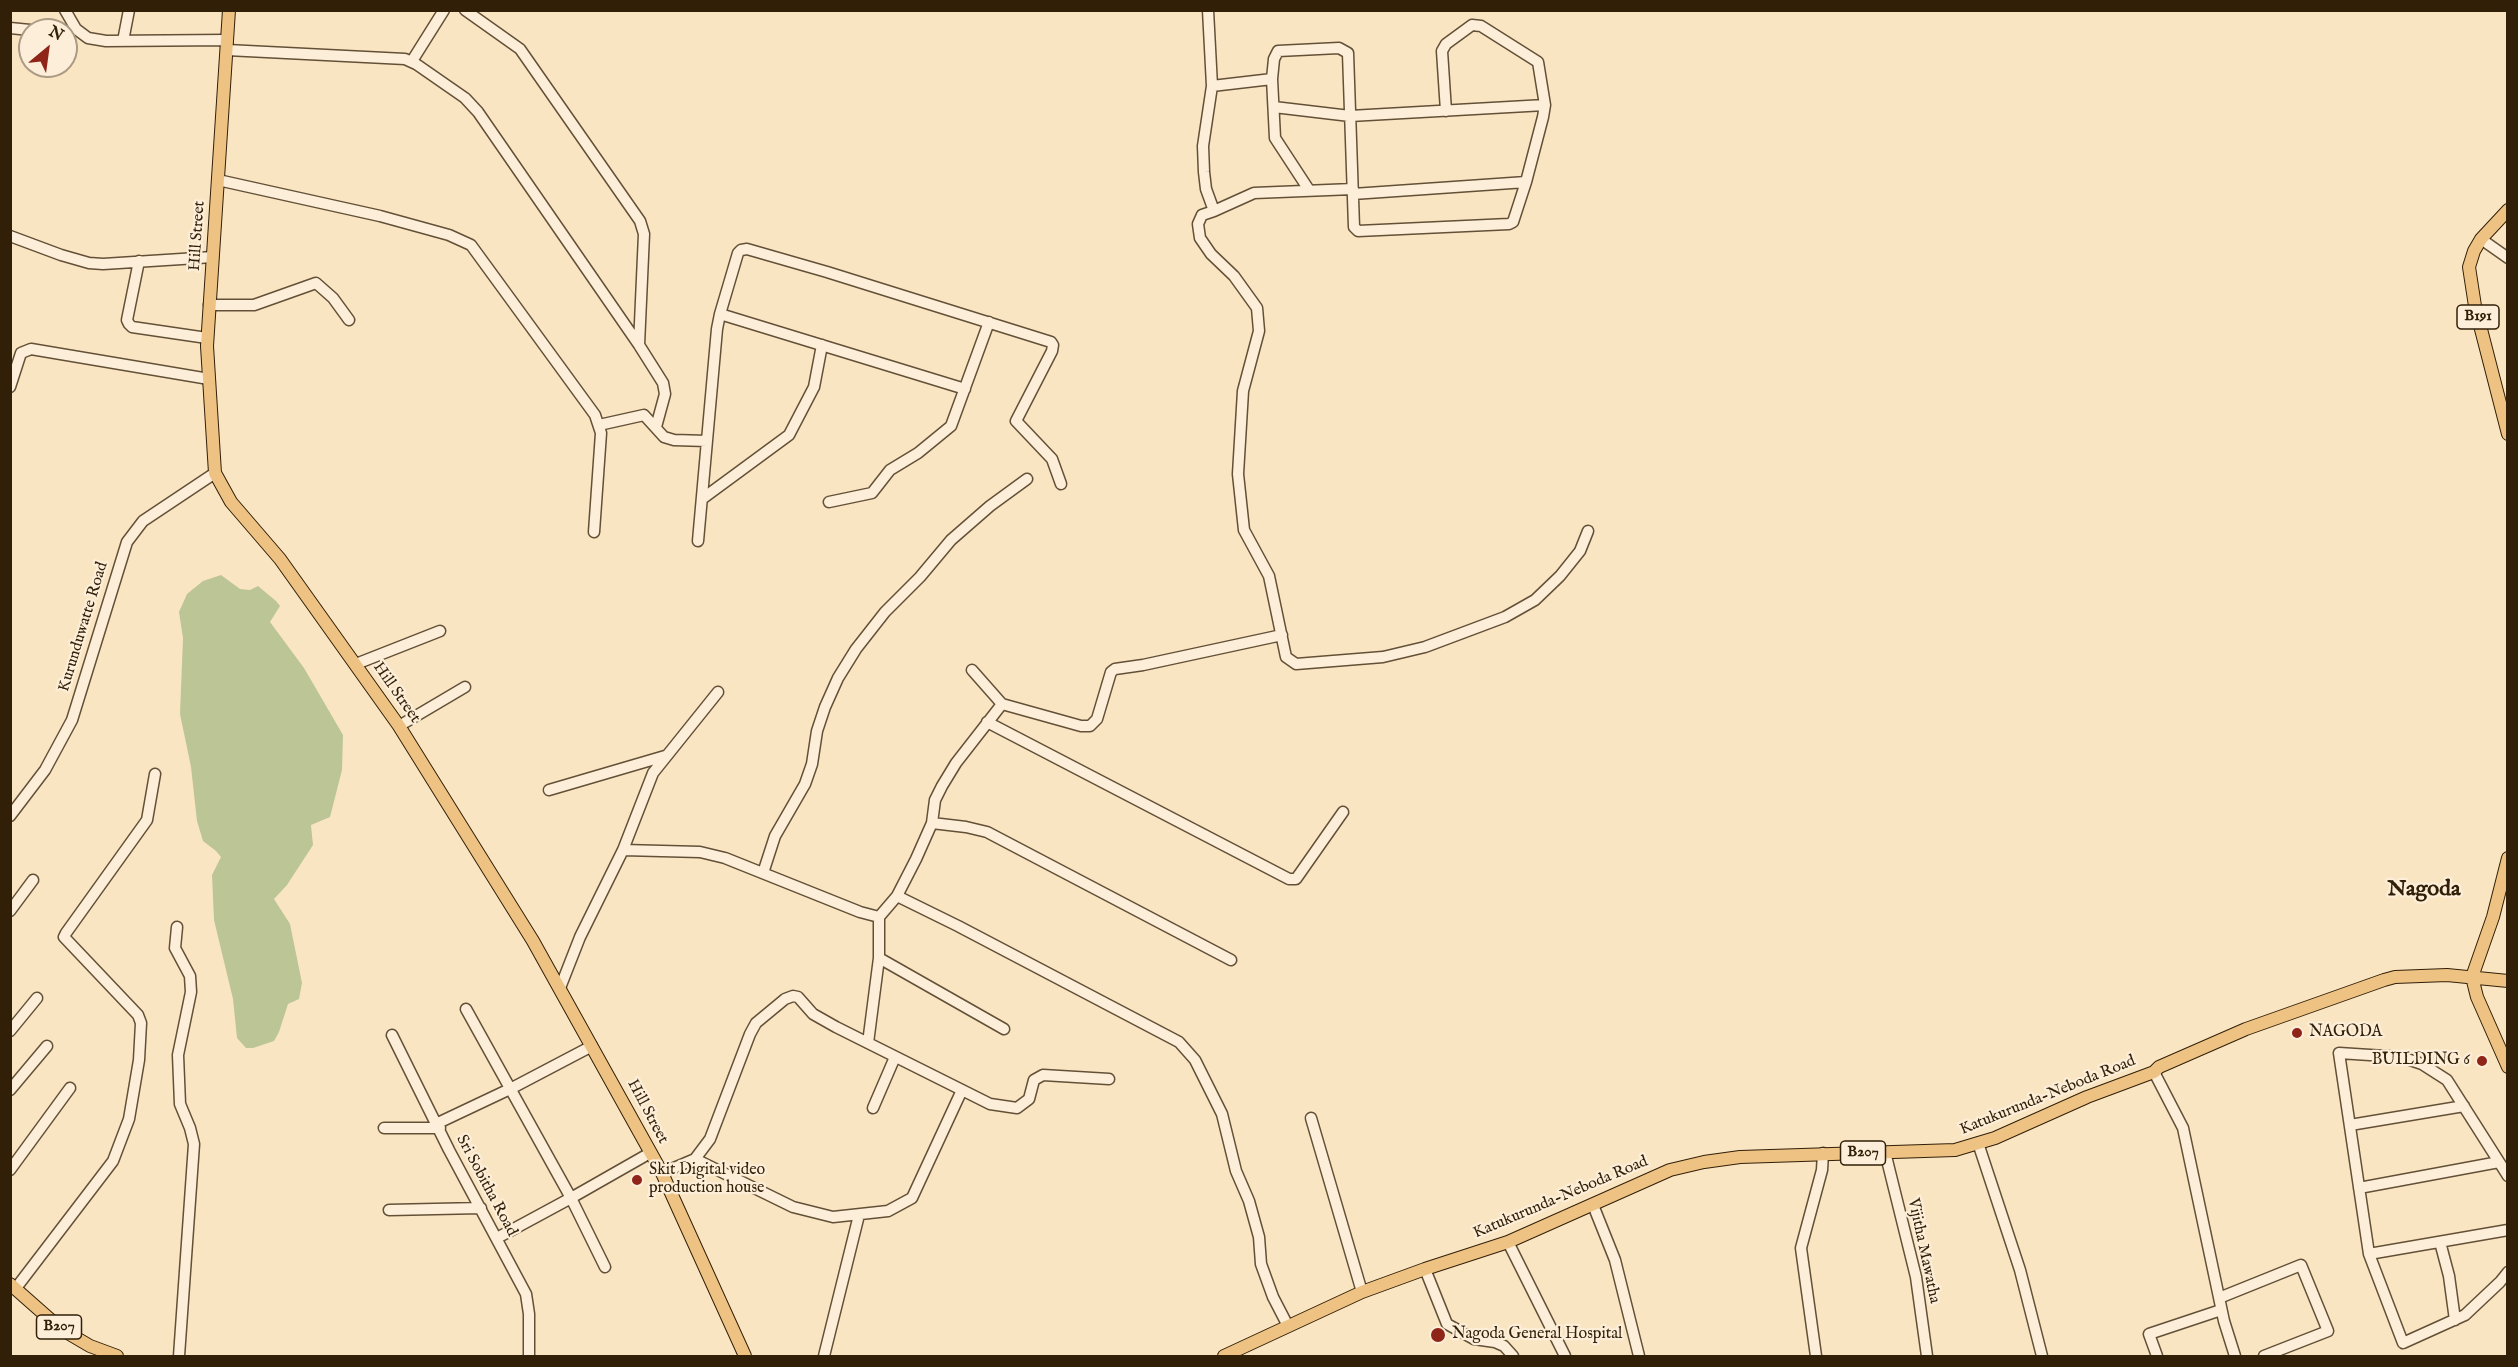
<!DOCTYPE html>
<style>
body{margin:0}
#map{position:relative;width:2518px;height:1367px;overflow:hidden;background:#fae5c3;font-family:"IM FELL English",serif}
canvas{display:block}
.frame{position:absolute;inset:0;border:12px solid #311f08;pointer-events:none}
.north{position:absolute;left:18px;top:18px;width:60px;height:60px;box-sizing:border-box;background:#fceed8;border:2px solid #ab9b85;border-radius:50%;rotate:29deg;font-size:16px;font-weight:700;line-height:24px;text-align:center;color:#311f08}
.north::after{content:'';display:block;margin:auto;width:21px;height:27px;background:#8f2418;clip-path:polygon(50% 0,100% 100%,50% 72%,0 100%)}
</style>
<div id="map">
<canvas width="2518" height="1367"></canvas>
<div class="frame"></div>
<div class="north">N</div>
</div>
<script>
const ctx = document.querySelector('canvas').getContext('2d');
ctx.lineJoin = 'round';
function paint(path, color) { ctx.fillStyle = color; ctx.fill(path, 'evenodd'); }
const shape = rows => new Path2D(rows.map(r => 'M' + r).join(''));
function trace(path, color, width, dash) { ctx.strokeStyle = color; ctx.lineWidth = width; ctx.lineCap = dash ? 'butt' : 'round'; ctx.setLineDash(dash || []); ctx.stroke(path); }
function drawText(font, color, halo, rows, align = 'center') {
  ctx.font = font + ' "IM FELL English",serif'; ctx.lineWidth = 4.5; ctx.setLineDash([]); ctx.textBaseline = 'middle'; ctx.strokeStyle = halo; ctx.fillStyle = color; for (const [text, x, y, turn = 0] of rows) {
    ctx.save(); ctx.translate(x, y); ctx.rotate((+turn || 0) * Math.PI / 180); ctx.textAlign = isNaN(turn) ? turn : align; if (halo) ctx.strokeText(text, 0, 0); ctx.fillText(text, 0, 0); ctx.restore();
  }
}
const green = shape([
 [221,575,240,589,250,590,258,586,276,601,280,606,270,622,304,668,343,735,342,770,330,817,311,825,313,845,287,885,274,899,290,924,302,983,299,999,288,1004,279,1032,274,1041,253,1048,246,1048,237,1038,233,999,214,920,212,875,221,857,216,851,203,841,197,821,191,767,180,714,183,638,179,612,187,594,203,581]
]);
const minor = shape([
 [65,10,76,29,88,38,106,41,227,40],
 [465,10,520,49,640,221,644,234,639,345],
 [1208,10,1212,86,1203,146,1204,172,1206,189,1214,211,1202,215,1198,224,1200,238,1211,254,1234,276,1257,308,1259,331,1243,391,1238,474,1244,530,1269,576,1286,657,1296,664,1383,657,1425,647,1505,617,1535,600,1560,576,1580,551,1588,531],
 [10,28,30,30],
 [123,41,129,10],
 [227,50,405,59,416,64,465,98,478,112,639,345,663,383,665,394,656,427],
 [412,61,444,10],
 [1212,86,1272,79],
 [1274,107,1350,116,1545,105],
 [218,180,380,216,449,235,471,245,595,415,601,433,594,532],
 [1309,190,1275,138,1272,79,1274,59,1278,51,1339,48,1348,53,1354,227,1358,231,1509,224,1513,222,1526,182,1543,117,1545,105,1538,62,1481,26,1472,25,1446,44,1442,51,1446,111],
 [1353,194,1526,182],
 [1214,211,1254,193,1353,189],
 [10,236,61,255,89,263,103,264,213,257],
 [2481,239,2508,258],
 [139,261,127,320,129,324,132,327,207,338],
 [209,305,254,305,316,283,333,298,349,320],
 [720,314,965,389],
 [10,387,21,353,31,349,209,379],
 [599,425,644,415,664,437,674,440,707,441],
 [702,499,789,435,814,387,822,345],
 [829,502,872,493,890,470,918,453,951,426,989,322],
 [698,541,717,329,720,314,738,253,741,250,747,249,827,272,1051,342,1053,345,1052,351,1016,421,1052,459,1061,484],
 [356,664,440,631],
 [972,670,1002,704,1081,726,1090,726,1097,719,1111,672,1115,669,1143,665,1282,635],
 [987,722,1289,879,1296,879,1343,812],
 [399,726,465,687],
 [549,790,665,756],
 [10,816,45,770,72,720,127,542,143,521,215,473],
 [932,823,966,827,987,832,1231,960],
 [623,850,700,852,725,858,860,912,879,917,897,896,916,859,932,823,935,800,942,786,956,763,1002,704],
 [763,873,775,836,805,784,812,764,817,731,825,707,838,678,856,649,885,612,920,577,951,540,990,506,1027,479],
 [897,896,958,926,1179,1042,1195,1060,1222,1114,1236,1171,1249,1201,1259,1237,1261,1264,1273,1297,1288,1326],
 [10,911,33,880],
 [177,927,175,948,190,976,191,992,178,1055,180,1104,190,1128,194,1144,179,1356],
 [879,958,1004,1029],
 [560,988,580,937,623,850,653,773,718,692],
 [466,1009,571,1198,650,1153],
 [10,1031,37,998],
 [392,1035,449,1150,526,1294,529,1314,529,1356],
 [868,1043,879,958,879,917],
 [2154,1072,2183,1128,2224,1321,2235,1356],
 [10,1090,47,1046],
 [873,1108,895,1057],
 [1311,1118,1362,1292],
 [438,1123,512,1088,592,1046],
 [2350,1125,2464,1106],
 [384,1128,440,1128],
 [1978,1143,2020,1270,2042,1356],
 [1885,1152,1916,1277,1927,1356],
 [695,1159,793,1207,833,1217,888,1211,912,1198,962,1090],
 [10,1170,70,1088],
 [662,1173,695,1159,710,1139,750,1034,756,1023,785,999,793,996,798,997,813,1014,836,1027,990,1104,1017,1108,1029,1099,1034,1080,1043,1075,1109,1079],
 [2508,1176,2447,1080,2422,1064,2401,1057,2339,1053,2369,1254,2403,1343,2465,1315,2500,1282,2508,1272],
 [2359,1188,2499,1162],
 [1593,1205,1615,1260,1639,1356],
 [389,1210,481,1208],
 [497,1238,571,1198,605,1267],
 [1508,1242,1565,1356],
 [2440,1242,2449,1276,2455,1320],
 [2369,1254,2508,1230],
 [1425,1269,1447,1324,1474,1339,1495,1342,1504,1346,1513,1356],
 [16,1288,113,1161,129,1119,139,1060,141,1023,138,1015,64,937,66,933,147,820,155,774],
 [2219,1298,2301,1265,2328,1331,2264,1356],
 [824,1356,859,1215],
 [1816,1356,1801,1248,1822,1170,1823,1153],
 [2157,1356,2149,1334,2221,1310]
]);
const major = shape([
 [229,10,207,346,215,473,231,502,280,559,399,726,533,941,662,1173,745,1356],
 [2508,210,2481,239,2474,251,2469,267,2475,306,2508,434],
 [2508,858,2493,917,2472,977,2477,997,2508,1067],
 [10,1284,61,1329,90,1346,117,1356],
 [1224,1356,1362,1292,1425,1269,1508,1242,1670,1170,1704,1162,1740,1157,1955,1150,1995,1138,2087,1097,2154,1072,2159,1067,2246,1029,2384,980,2395,977,2447,975,2508,981]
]);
const markers = [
 [2297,1033,6,"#8f2418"],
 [2482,1061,6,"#8f2418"],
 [637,1180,6,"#8f2418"],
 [1438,1335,8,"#8f2418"]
];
const shields = [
 [2478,317,42],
 [1863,1153,45],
 [59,1327,45]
];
const shieldNames = [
 ["B191",2478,317],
 ["B207",1863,1153],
 ["B207",59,1327]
];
const streetNames = [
 ["Hill Street",198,236,-86],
 ["Kurunduwatte Road",84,627,-73],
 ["Hill Street",396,693,55],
 ["Katukurunda-Neboda Road",2048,1096,-22],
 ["Hill Street",647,1112,62],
 ["Sri Sobitha Road",486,1186,62],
 ["Katukurunda-Neboda Road",1561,1198,-23],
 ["Vijitha Mawatha",1923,1251,78]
];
const poiNames = [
 ["NAGODA",2309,1033],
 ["BUILDING 6",2470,1061,"right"],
 ["Skit Digital video",649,1171],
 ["production house",649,1189],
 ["Nagoda General Hospital",1452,1335]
];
const districtNames = [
 ["Nagoda",2424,890]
];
paint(green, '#bcc595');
trace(minor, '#635037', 13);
trace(major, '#311f08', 14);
trace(minor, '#fceed8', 10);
trace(major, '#edc282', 12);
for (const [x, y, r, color] of markers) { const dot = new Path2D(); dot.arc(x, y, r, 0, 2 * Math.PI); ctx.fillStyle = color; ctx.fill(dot); trace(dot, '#fceed8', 2); }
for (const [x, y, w] of shields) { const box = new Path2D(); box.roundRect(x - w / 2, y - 12, w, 24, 4.5); ctx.fillStyle = '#fceed8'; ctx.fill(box); trace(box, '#311f08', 1.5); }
drawText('bold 15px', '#311f08', null, shieldNames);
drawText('16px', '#311f08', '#fceed8', streetNames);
drawText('16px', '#311f08', '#fceed8', poiNames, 'left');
drawText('bold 22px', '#311f08', '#fceed8', districtNames);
</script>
